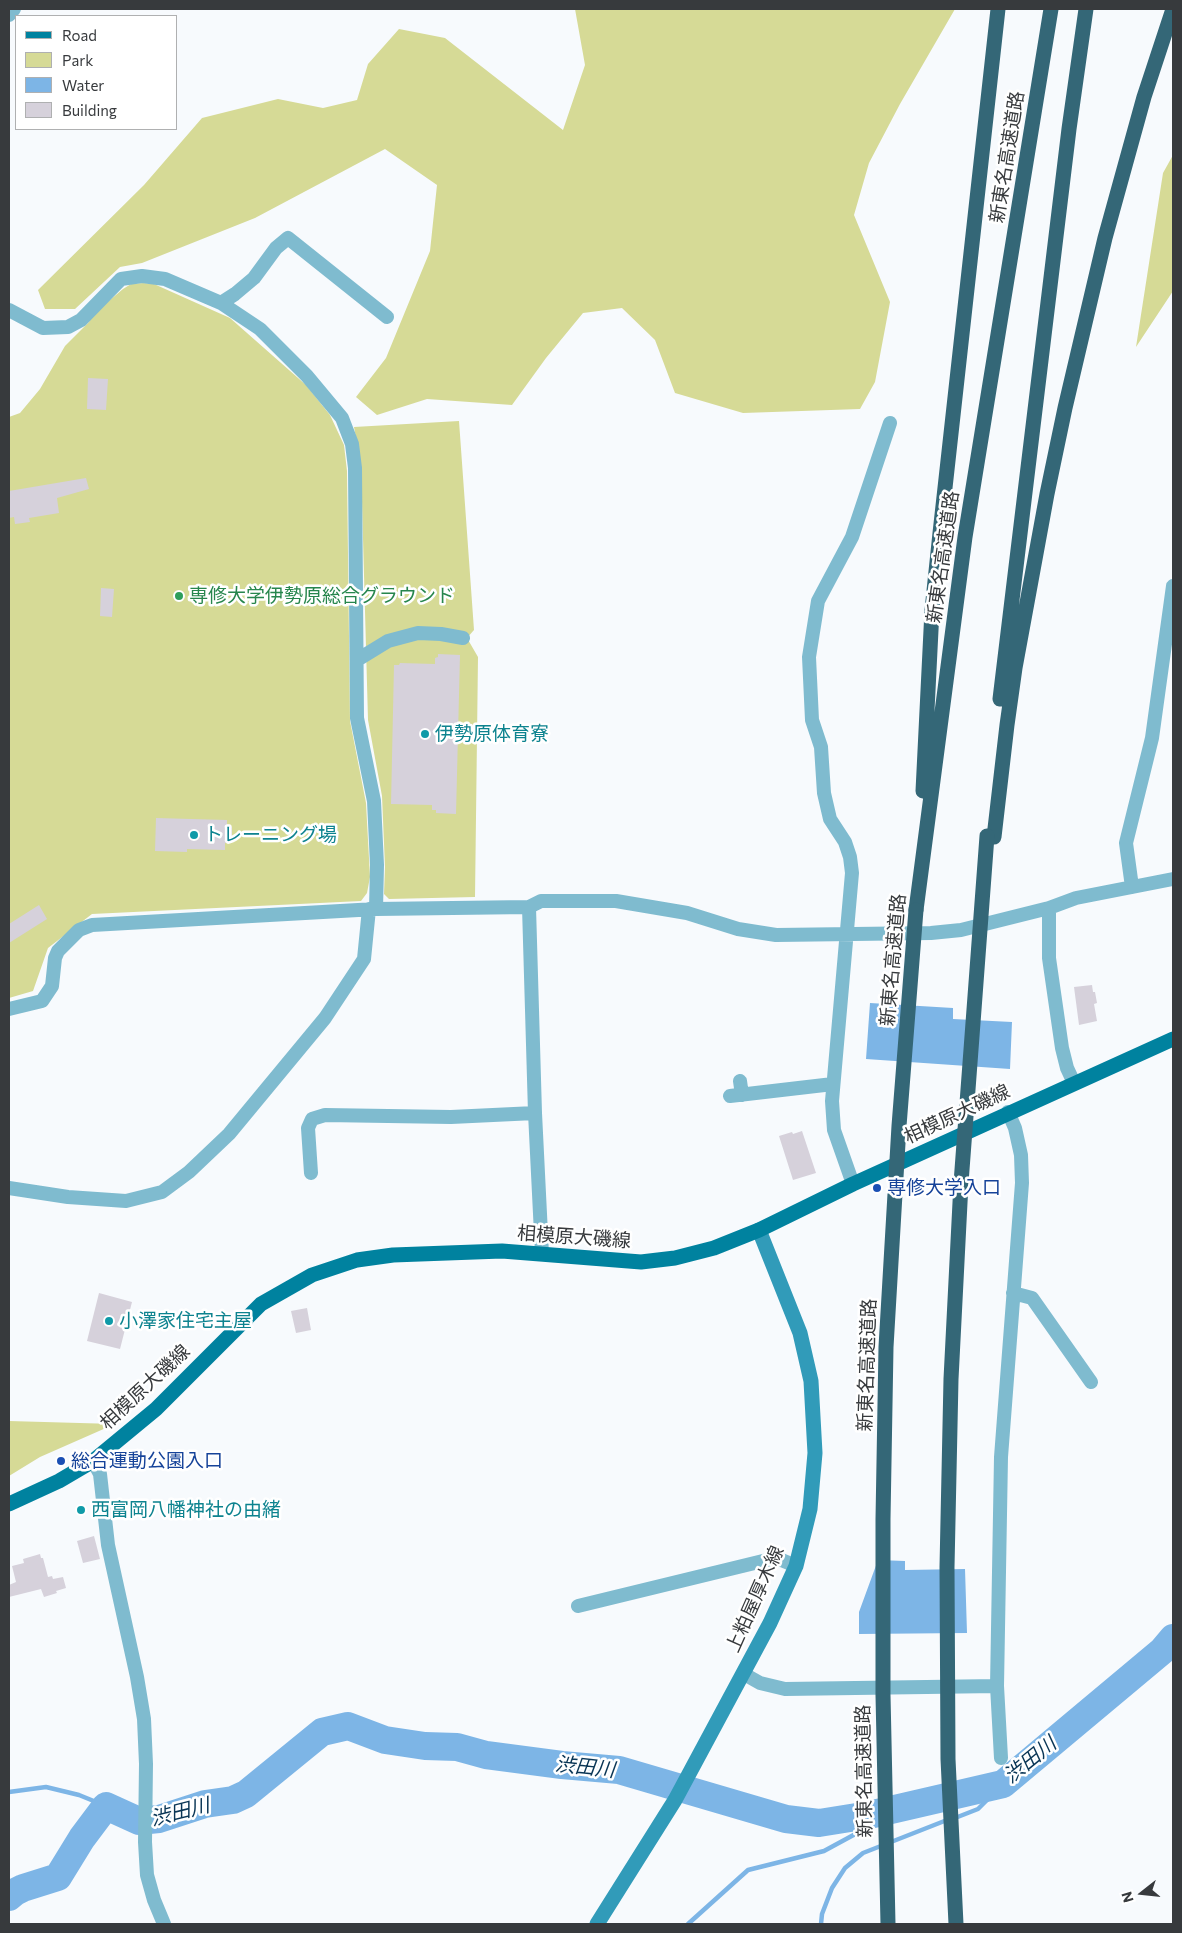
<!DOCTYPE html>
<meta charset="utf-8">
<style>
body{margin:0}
#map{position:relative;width:1182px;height:1933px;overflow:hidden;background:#f7fafd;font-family:Commissioner,sans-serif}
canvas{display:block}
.frame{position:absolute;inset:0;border:10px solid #373a3d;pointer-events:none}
.legend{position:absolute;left:15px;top:15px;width:162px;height:115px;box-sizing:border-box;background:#fff;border:1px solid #afb0b1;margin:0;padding:6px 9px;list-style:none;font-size:15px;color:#373a3d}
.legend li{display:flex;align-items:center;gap:10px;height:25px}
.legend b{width:25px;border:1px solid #afb0b1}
.north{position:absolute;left:1117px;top:1868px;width:50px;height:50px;-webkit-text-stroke:4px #fff;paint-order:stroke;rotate:254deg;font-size:14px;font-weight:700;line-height:20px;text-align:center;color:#373a3d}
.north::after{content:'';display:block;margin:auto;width:18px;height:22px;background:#373a3d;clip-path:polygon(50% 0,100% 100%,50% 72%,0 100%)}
</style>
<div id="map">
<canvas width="1182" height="1933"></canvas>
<div class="frame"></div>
<ul class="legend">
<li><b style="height:6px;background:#00829f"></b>Road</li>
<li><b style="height:14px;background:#d6da96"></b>Park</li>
<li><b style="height:14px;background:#7db5e6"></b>Water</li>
<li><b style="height:14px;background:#d6d1db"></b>Building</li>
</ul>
<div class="north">N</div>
</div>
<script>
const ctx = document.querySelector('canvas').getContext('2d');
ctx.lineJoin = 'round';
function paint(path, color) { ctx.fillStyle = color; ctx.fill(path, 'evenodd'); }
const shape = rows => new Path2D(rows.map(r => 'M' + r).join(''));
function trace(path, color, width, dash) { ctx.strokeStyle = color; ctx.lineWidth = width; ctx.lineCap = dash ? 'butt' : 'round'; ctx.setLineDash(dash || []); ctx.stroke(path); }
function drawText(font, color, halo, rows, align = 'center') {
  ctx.font = font + ' Commissioner,"Noto Sans JP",sans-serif'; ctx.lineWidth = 5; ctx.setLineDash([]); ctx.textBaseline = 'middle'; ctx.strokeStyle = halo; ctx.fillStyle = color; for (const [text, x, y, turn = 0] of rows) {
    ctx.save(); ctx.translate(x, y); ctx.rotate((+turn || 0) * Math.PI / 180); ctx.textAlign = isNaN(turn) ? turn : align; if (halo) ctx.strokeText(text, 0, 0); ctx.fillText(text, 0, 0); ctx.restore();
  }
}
const green = shape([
 [575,9,955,9,900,104,869,163,854,215,890,302,875,382,860,409,743,413,675,393,655,340,622,308,583,313,546,358,512,405,427,399,377,415,356,397,386,358,430,251,437,185,385,149,255,218,142,263,120,267,75,309,45,309,38,290,144,185,202,118,278,99,323,108,357,100,368,64,399,29,445,38,563,130,585,65],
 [1173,155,1173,291,1136,347,1163,173],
 [143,283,154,284,230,318,306,385,330,415,344,445,347,471,350,721,366,803,370,877,367,893,361,901,92,914,48,948,33,991,9,998,9,417,20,413,40,389,65,346,88,323,98,310,123,289,131,284],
 [459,421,474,630,467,638,478,657,475,897,389,899,384,894,385,867,382,796,368,720,361,466,354,427],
 [9,1421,115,1424,40,1457,9,1476]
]);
const water = shape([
 [870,1003,953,1008,953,1019,1012,1022,1010,1069,866,1059],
 [878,1560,905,1561,905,1570,965,1569,967,1633,859,1634,859,1612]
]);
const stream = shape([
 [9,1792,46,1787,79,1795,106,1806],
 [889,1815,902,1808],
 [955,1818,978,1809,1003,1784],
 [688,1924,748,1870,824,1851,883,1819],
 [821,1924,822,1914,832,1888,845,1868,863,1853,947,1820]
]);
const river = shape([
 [9,1897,15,1892,23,1888,58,1877,82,1838,106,1806,139,1821,159,1819,205,1804,233,1800,246,1794,322,1732,348,1726,385,1740,425,1746,457,1747,486,1755,562,1765,619,1770,786,1819,819,1823,869,1815,1003,1784,1162,1651,1173,1638]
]);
const building = shape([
 [88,378,108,379,106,410,87,409],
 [86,478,89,489,57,498,59,513,29,518,30,522,15,524,14,517,9,518,9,491],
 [101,588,114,589,112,617,100,616],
 [438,654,460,655,456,814,436,813,436,810,432,810,432,805,391,804,394,665,399,665,400,663,435,664,435,658,438,657],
 [156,818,227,820,227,827,232,827,232,843,225,843,225,850,187,849,187,852,155,851],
 [39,905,47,919,9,943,9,924],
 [1092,985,1093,992,1095,992,1097,1003,1094,1004,1097,1021,1079,1025,1074,987],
 [802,1131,816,1173,793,1180,779,1136,792,1132,793,1134],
 [99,1293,132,1302,120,1349,87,1341],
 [307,1308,311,1330,296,1333,291,1311],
 [94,1536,100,1559,83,1563,77,1541],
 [40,1554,41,1558,43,1558,48,1577,52,1576,53,1579,63,1577,66,1588,56,1591,57,1593,44,1597,41,1589,9,1597,9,1585,16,1582,12,1566,24,1563,23,1559]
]);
const street = shape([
 [9,15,14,9],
 [221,303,235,294,254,278,276,248,288,238,387,317],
 [9,310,43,328,68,327,81,320,121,279,142,276,165,279,221,303,260,329,307,376,342,418,352,444,355,468,357,718,374,801,377,865,376,909,529,907,535,1113,542,1254],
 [357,660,388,641,418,633,441,634,463,638],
 [1132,887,1126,843,1152,738,1173,586],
 [529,907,541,901,616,901,687,913,738,929,776,935,931,933,961,930,1049,908,1076,898,1173,879],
 [1049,908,1049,958,1062,1048,1067,1068,1074,1083],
 [9,1009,42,1001,52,986,55,958,58,951,79,930,92,925,376,909],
 [740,1081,742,1095],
 [730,1096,833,1084],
 [311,1173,308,1128,312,1119,325,1115,451,1117,535,1113],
 [853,1184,834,1130,832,1101,852,873,850,857,845,842,830,819,824,793,821,747,812,720,809,657,818,601,852,537,890,423],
 [9,1188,68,1197,126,1201,162,1192,189,1172,229,1134,325,1018,364,959,369,909],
 [1013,1293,1032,1298,1091,1382],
 [93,1461,100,1474,108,1545,137,1677,144,1719,146,1764,145,1842,147,1875,154,1900,164,1924],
 [578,1606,767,1560,779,1559,796,1566],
 [744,1674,760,1683,785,1689,997,1686],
 [1001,1758,997,1686,1001,1457,1022,1183,1021,1155,1015,1128,1008,1112]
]);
const secondary = shape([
 [597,1924,675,1800,770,1623,796,1566,810,1509,815,1453,811,1381,800,1333,759,1230]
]);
const primary = shape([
 [9,1504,59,1481,93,1461,156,1409,261,1304,312,1275,357,1260,393,1255,502,1251,641,1262,675,1258,714,1248,759,1230,853,1184,1173,1039]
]);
const highway = shape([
 [1000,699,1069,129,1086,9],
 [923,791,932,610,940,533,998,9],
 [994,837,1007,725,1015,668,1047,494,1065,408,1105,238,1144,97,1173,9],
 [916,910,965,537,1051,9]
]);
const highwayBridge = shape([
 [888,1924,883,1695,883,1519,886,1347,899,1126,916,910],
 [956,1924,948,1759,947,1567,951,1379,961,1183,987,836]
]);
const markers = [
 [179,596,5,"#2e9e5b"],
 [425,734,5,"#0f9aa8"],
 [194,835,5,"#0f9aa8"],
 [877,1188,5,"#1a4fb4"],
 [109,1321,5,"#0f9aa8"],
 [61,1461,5,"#1a4fb4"],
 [81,1510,5,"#0f9aa8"]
];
const streetNames = [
 ["新東名高速道路",1007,157,-81],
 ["新東名高速道路",943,557,-82],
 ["新東名高速道路",893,960,-85],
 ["相模原大磯線",957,1114,-25],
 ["相模原大磯線",574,1237,4],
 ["新東名高速道路",867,1365,-88],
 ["相模原大磯線",145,1387,-43],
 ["上粕屋厚木線",755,1599,-66],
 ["新東名高速道路",864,1771,-91]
];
const leisureNames = [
 ["専修大学伊勢原総合グラウンド",189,596]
];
const cultureNames = [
 ["伊勢原体育寮",435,734],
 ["トレーニング場",204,835],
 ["小澤家住宅主屋",119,1321],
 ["西富岡八幡神社の由緒",91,1510]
];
const transitNames = [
 ["専修大学入口",887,1188],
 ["総合運動公園入口",71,1461]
];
const waterNames = [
 ["渋田川",1030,1760,-39],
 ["渋田川",585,1767,6],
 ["渋田川",180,1812,-14]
];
paint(green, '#d6da96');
paint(water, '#7db5e6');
trace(stream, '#7db5e6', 4.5);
trace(river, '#7db5e6', 28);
paint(building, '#d6d1db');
trace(street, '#7fbbcf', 14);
trace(secondary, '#319bb9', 15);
trace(primary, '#00829f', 15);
trace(highway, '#346777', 15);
trace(highwayBridge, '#346777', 15);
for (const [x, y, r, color] of markers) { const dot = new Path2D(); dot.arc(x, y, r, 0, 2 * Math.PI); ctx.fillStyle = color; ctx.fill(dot); trace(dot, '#fff', 2); }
drawText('19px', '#373a3d', '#fff', streetNames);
drawText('19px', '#27864d', '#fff', leisureNames, 'left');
drawText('19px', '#0d838f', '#fff', cultureNames, 'left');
drawText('19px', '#164399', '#fff', transitNames, 'left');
drawText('italic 20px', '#093555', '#fff', waterNames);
</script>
